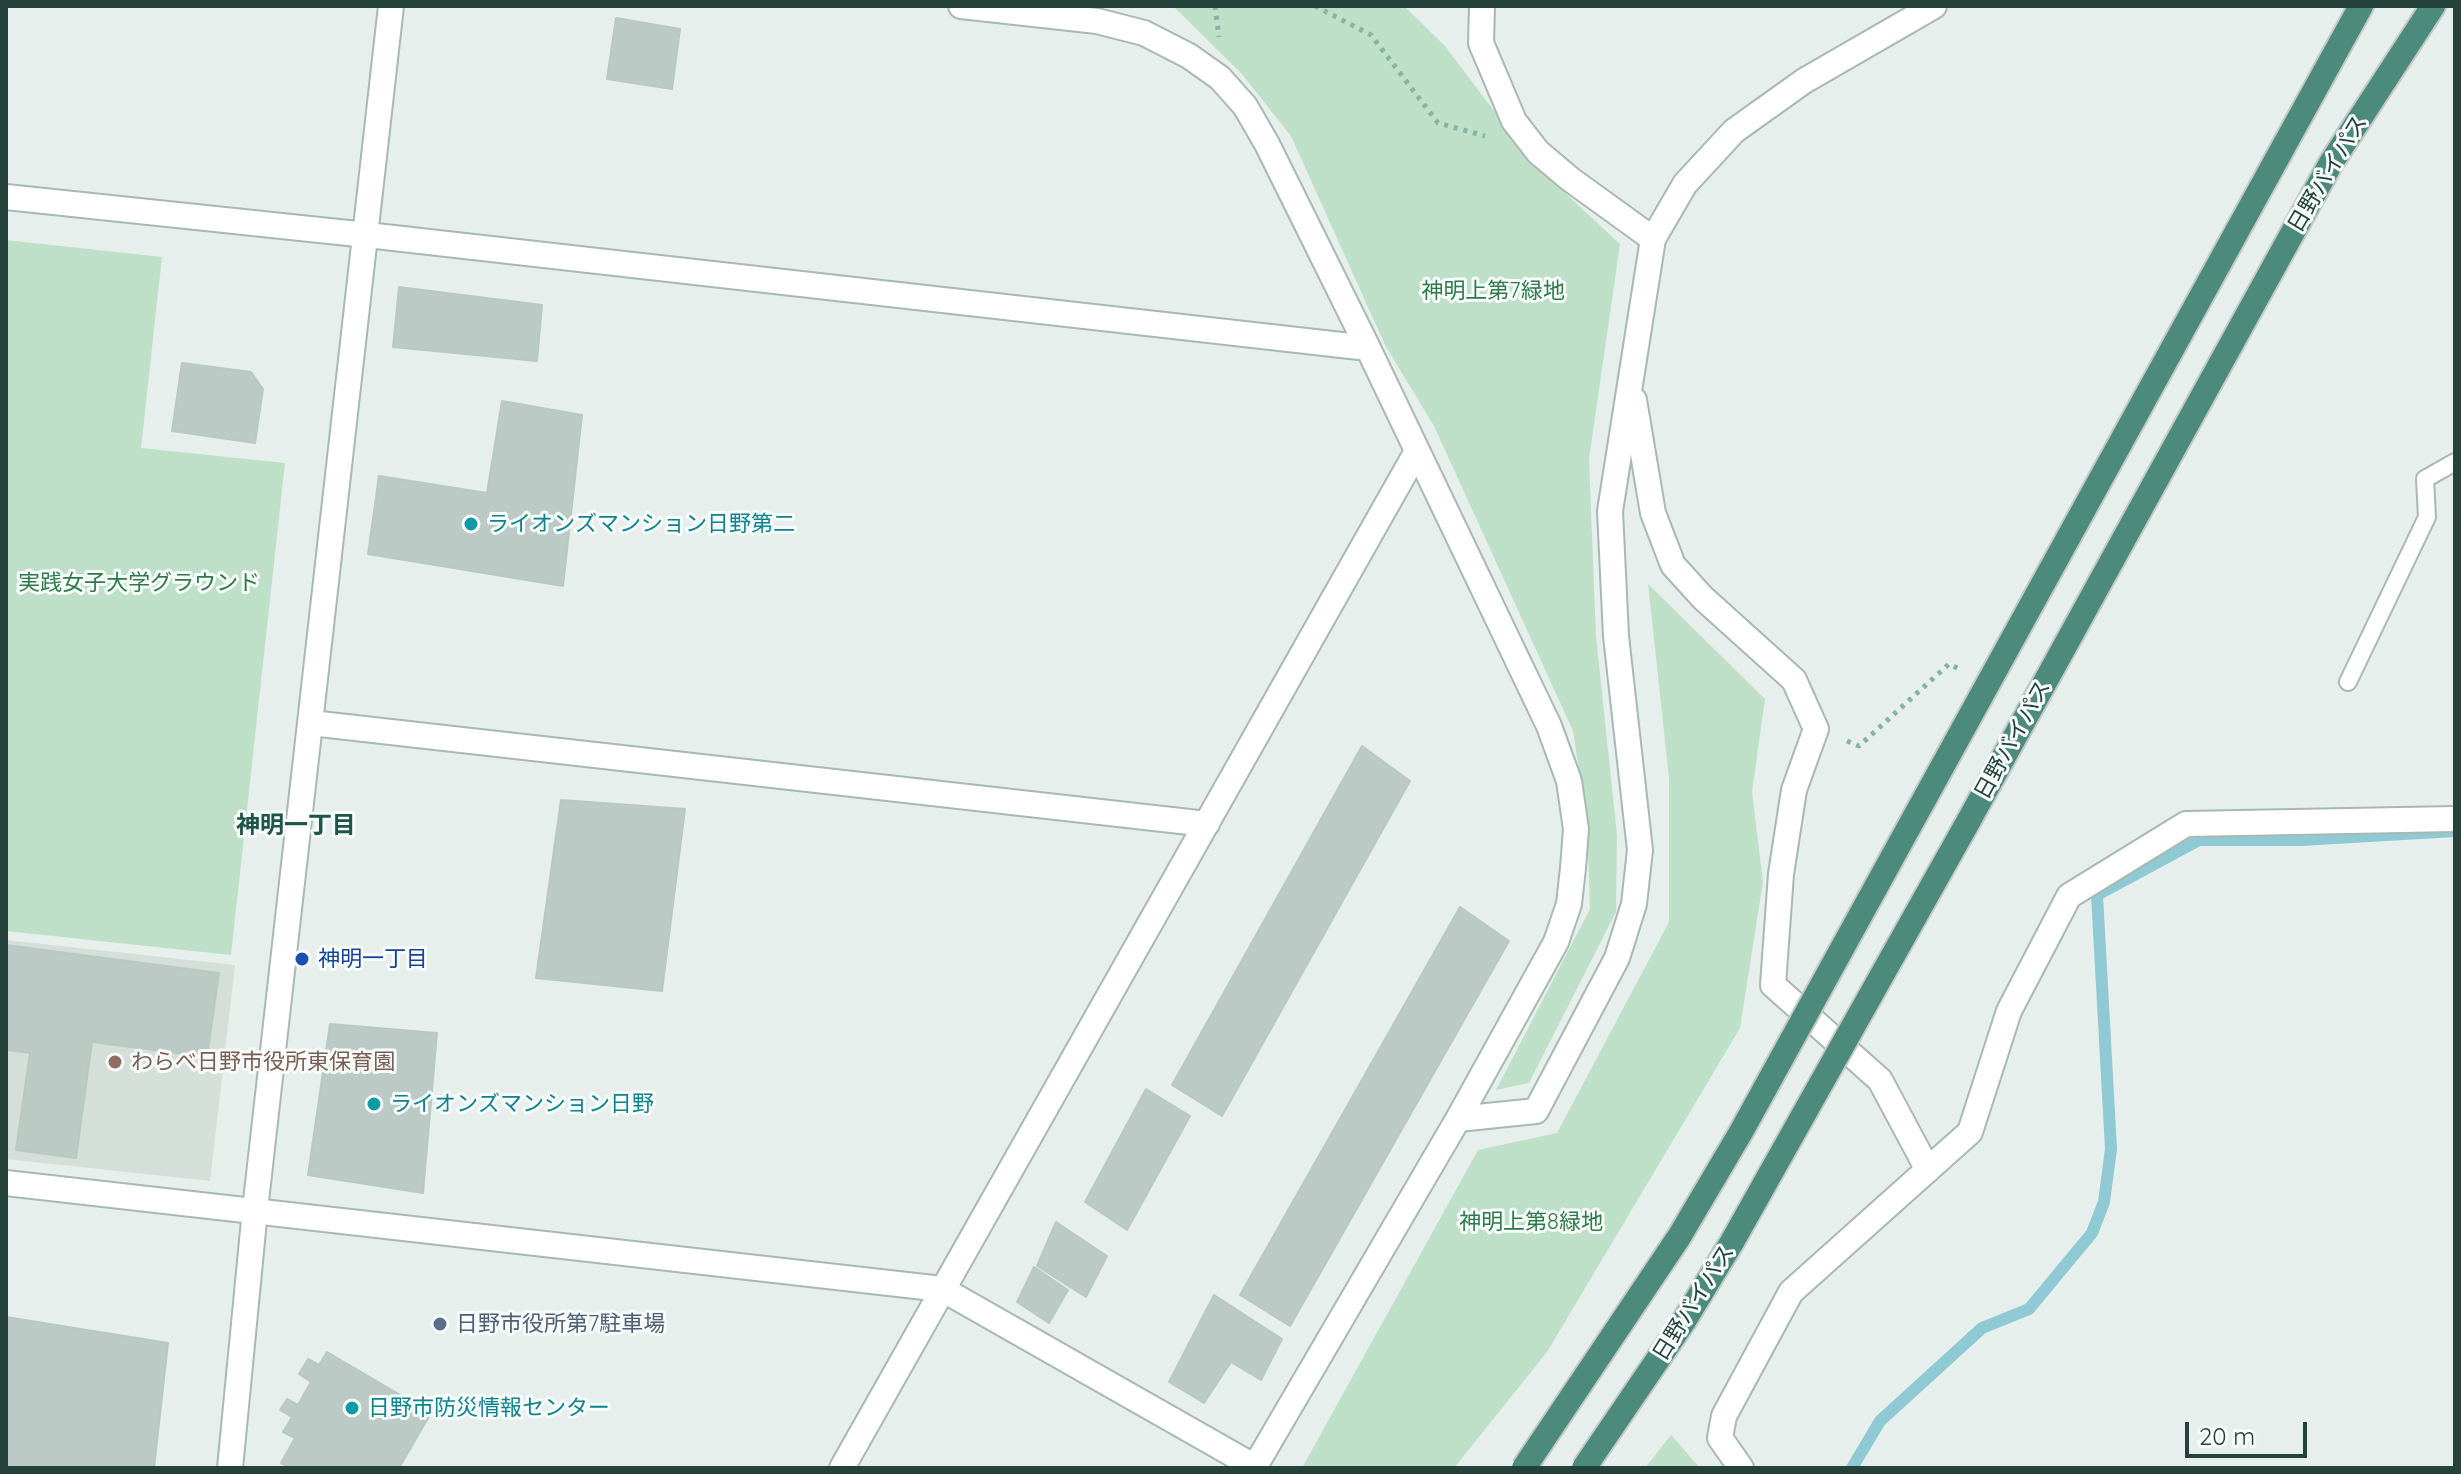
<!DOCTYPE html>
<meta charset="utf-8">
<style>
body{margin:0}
#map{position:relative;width:2461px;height:1474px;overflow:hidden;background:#e6efeb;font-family:Quicksand,sans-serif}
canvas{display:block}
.frame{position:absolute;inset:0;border:8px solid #24423a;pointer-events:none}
.scale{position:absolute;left:2185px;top:1422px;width:122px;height:36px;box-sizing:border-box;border:4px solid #24423a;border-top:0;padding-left:10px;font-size:24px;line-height:28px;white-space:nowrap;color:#24423a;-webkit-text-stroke:6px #f7fbf9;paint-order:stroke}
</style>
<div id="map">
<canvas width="2461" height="1474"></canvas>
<div class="frame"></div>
<div class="scale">20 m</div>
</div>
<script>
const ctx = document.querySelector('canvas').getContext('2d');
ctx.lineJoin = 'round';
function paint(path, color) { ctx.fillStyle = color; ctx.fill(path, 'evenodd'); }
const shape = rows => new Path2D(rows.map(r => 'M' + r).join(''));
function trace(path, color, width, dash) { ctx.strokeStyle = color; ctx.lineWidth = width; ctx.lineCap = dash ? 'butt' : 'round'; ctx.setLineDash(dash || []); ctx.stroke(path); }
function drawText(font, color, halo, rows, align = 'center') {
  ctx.font = font + ' Quicksand,"Noto Sans JP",sans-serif'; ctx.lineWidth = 6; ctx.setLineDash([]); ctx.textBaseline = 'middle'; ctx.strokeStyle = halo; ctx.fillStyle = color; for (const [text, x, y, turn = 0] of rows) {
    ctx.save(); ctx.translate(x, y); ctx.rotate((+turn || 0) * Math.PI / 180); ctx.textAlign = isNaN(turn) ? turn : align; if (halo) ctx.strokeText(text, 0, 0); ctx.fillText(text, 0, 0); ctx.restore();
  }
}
const built = shape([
 [6,940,235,965,210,1181,6,1159]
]);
const green = shape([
 [1173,6,1404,6,1445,46,1535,165,1620,244,1589,459,1596,636,1617,835,1616,912,1529,1083,1496,1090,1590,909,1587,820,1573,731,1434,426,1385,345,1291,136,1241,73],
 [6,240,162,257,141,448,285,463,231,955,6,931],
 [1648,584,1765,699,1752,792,1763,882,1740,1028,1547,1352,1454,1468,1302,1468,1478,1150,1557,1133,1669,922,1669,778],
 [1671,1435,1700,1468,1645,1468]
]);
const stream = shape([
 [1852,1468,1880,1421,1982,1328,2029,1309,2092,1233,2104,1202,2111,1149,2097,895,2199,840,2301,840,2455,831]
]);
const building = shape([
 [616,18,680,29,672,89,607,79,616,18],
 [399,287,542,305,537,361,393,347,399,287],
 [182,363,251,372,263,389,255,443,172,431,182,363],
 [502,401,582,415,563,586,368,554,379,476,487,493,502,401],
 [1362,746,1410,781,1222,1116,1172,1085,1362,746],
 [561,800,685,809,662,991,536,978,561,800],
 [1460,907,1509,941,1290,1326,1240,1295,1460,907],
 [6,945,219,973,207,1057,92,1042,76,1158,16,1150,30,1053,6,1050,6,945],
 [330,1024,437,1033,423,1193,308,1175,330,1024],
 [1146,1089,1190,1116,1127,1230,1085,1202,1146,1089],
 [1056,1222,1107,1256,1086,1297,1037,1266,1056,1222],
 [1034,1267,1068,1290,1049,1323,1017,1302,1034,1267],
 [1214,1295,1282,1339,1261,1380,1231,1362,1204,1403,1169,1382,1214,1295],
 [6,1317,168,1343,154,1468,6,1468,6,1317],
 [327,1352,431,1413,399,1468,289,1468,281,1463,295,1438,283,1432,292,1417,280,1410,287,1399,298,1405,311,1382,299,1374,308,1359,319,1365,327,1352]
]);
const path = shape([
 [1215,6,1219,37],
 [1315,6,1371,35,1438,123,1485,136],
 [1847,741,1859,746,1949,664,1959,669]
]);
const service = shape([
 [2348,682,2427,517,2425,479,2455,462]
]);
const minor = shape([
 [961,6,1097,21,1144,33,1189,56,1220,78,1245,106,1267,144,1368,348,1549,726,1569,781,1576,829,1573,868,1569,904,1556,942,1458,1119,1254,1468],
 [1482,6,1481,43,1514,121,1538,152,1570,179,1653,239],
 [367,235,1368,348],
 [1634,400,1653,513,1673,565,1703,598,1794,680,1816,729,1794,790,1781,874,1773,985,1880,1080,1928,1170],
 [311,723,1207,824],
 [1458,1119,1536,1111,1617,958,1634,904,1640,850,1616,636,1610,511,1653,239,1685,184,1734,131,1804,81,1934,6],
 [6,1183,942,1289,1255,1467],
 [842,1468,1416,453],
 [1741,1468,1720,1438,1724,1416,1791,1292,1970,1132,2009,1011,2069,896,2186,824,2455,819]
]);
const tertiary = shape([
 [6,197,367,235],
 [230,1468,255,1210,391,6]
]);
const trunk = shape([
 [1925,798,2361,6],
 [1968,822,2331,163,2433,6]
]);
const trunkBridge = shape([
 [1524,1468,1679,1237,1741,1132,1925,798],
 [1584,1468,1684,1321,1732,1242,1968,822]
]);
const markers = [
 [471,524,8,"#0f9aa8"],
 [302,959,8,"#1a4fb4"],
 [115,1062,8,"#8d6e63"],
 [374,1104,8,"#0f9aa8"],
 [440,1324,8,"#5c6f8a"],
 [352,1408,8,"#0f9aa8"]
];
const streetNames = [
 ["日野バイパス",2328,174,-59],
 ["日野バイパス",2013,740,-61],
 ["日野バイパス",1694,1303,-58]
];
const parkNames = [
 ["神明上第7緑地",1493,291],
 ["実践女子大学グラウンド",139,583],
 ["神明上第8緑地",1531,1222]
];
const cultureNames = [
 ["ライオンズマンション日野第二",487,524],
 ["ライオンズマンション日野",390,1104],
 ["日野市防災情報センター",368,1408]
];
const transitNames = [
 ["神明一丁目",318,959]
];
const educationNames = [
 ["わらべ日野市役所東保育園",131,1062]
];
const serviceNames = [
 ["日野市役所第7駐車場",456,1324]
];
const neighbourhoodNames = [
 ["神明一丁目",296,826]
];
paint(built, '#d4dfda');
paint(green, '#bfe0c8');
trace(stream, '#8ec9d4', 12);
paint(building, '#bbcac4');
trace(building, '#b8c9c2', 2);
trace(service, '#a8b8b2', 20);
trace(minor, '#a8b8b2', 28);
trace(tertiary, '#a8b8b2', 28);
trace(trunk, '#c2cac8', 28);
trace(path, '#86b3a5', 5, [4, 6]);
trace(service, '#fff', 16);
trace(minor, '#fff', 24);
trace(tertiary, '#fff', 24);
trace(trunk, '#4c8a7c', 24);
trace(trunkBridge, '#c2cac8', 28, []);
trace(trunkBridge, '#4c8a7c', 24);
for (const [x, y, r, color] of markers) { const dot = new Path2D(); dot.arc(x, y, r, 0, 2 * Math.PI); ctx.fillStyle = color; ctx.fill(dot); trace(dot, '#f7fbf9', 3); }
drawText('22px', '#24423a', '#f7fbf9', streetNames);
drawText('22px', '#2d7a4b', '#f7fbf9', parkNames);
drawText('22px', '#0d838f', '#f7fbf9', cultureNames, 'left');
drawText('22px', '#164399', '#f7fbf9', transitNames, 'left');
drawText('22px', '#785e54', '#f7fbf9', educationNames, 'left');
drawText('22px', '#4e5e75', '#f7fbf9', serviceNames, 'left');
drawText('bold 24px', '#1f5548', '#f7fbf9', neighbourhoodNames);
</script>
